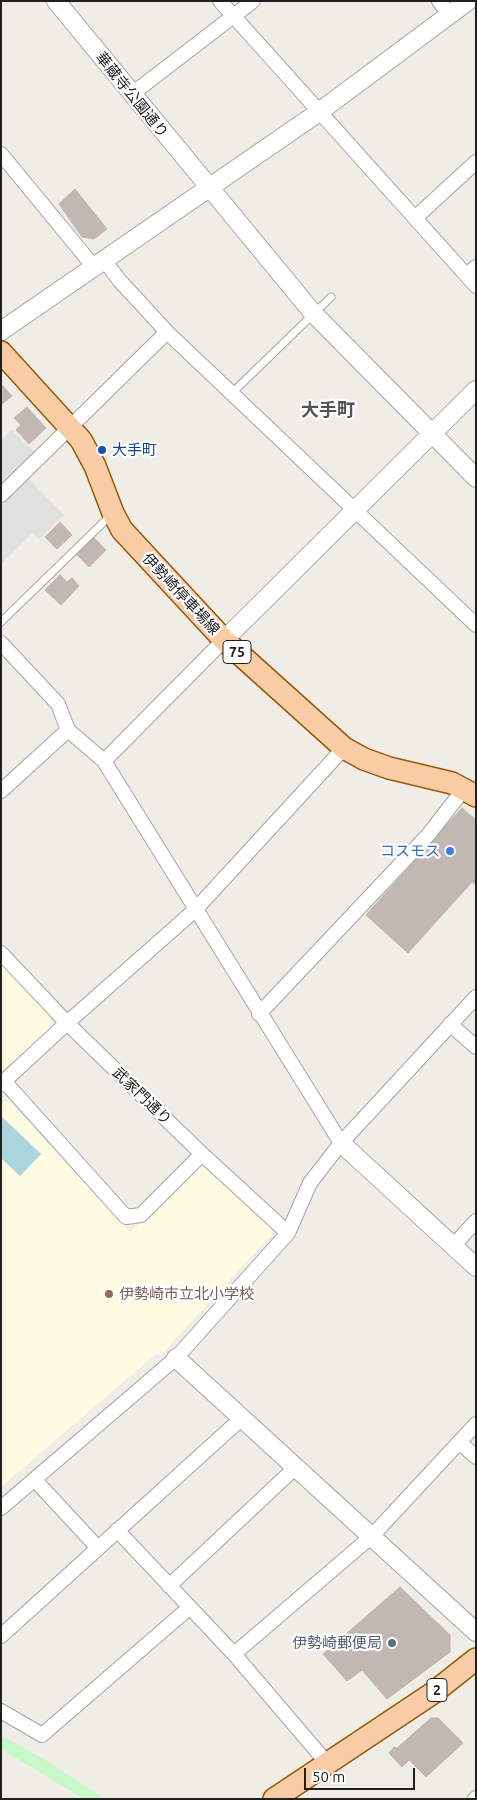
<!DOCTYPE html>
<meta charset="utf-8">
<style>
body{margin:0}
#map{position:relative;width:477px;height:1800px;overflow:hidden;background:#f0ede7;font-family:Ubuntu,sans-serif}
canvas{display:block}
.frame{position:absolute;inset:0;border:2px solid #202020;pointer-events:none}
.scale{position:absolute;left:304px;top:1768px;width:111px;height:22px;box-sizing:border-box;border:2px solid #202020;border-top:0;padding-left:6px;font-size:15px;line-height:18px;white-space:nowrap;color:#202020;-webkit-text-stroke:4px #fff;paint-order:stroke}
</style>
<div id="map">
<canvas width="477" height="1800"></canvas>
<div class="frame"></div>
<div class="scale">50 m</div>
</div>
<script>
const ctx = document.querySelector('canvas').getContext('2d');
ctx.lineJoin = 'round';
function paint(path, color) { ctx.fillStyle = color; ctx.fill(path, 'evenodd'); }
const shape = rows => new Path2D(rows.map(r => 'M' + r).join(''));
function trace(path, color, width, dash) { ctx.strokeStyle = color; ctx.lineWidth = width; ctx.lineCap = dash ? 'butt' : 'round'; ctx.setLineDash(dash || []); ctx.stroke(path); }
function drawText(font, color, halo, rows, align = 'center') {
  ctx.font = font + ' Ubuntu,"Noto Sans JP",sans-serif'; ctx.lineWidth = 4.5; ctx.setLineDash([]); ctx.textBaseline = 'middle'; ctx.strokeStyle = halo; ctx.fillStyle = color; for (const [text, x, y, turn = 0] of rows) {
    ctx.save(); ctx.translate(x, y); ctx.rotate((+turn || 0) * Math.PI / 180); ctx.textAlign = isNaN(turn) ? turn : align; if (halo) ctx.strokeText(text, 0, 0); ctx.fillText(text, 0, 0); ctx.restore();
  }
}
const education = shape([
 [1,962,50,1014,50,1030,1,1072],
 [8,1100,130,1232,199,1164,206,1166,271,1228,272,1234,160,1356,156,1354,1,1487,1,1103]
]);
const park = shape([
 [1,1735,42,1758,105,1799,84,1799,1,1749]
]);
const parking = shape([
 [11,430,37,454,1,486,1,441],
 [26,476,64,515,39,539,32,533,1,564,1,501]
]);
const water = shape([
 [1,1116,41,1154,20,1176,1,1158]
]);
const building = shape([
 [75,189,107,229,94,239,82,237,59,204,75,189],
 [1,384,12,396,1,405,1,384],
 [27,407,46,428,29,444,16,430,21,425,14,418,27,407],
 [60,522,72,535,57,549,45,537,60,522],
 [93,537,106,550,89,567,76,554,93,537],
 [60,575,67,582,72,578,79,586,61,605,45,590,60,575],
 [462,808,476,820,476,885,472,882,408,953,366,915,462,808],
 [400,1587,450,1635,450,1652,387,1699,362,1670,347,1681,323,1654,400,1587],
 [431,1718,438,1718,463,1743,426,1777,409,1760,402,1767,389,1753,394,1747,397,1748,431,1718]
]);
const service = shape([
 [232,393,331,297],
 [1,622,112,514]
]);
const minor = shape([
 [220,1,476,286],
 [439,1,450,15],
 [132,94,253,1],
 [1,154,94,267],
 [415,218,476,162],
 [104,260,120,281,167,332,476,625],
 [466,275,476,267],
 [1,495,167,332],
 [1,643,58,704,68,730,104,761,341,1143],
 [104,761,224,640],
 [1,791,68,730],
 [1,953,67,1023,202,1154,288,1233],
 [259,1014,428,835,464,789],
 [450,1024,476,1047],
 [4,1081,126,1217,141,1215,202,1154],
 [1,1084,67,1023,195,910,344,748],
 [453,1246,476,1221],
 [459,1442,476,1457],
 [35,1480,98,1548],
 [1,1508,176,1358,288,1233,310,1183,341,1143,476,997],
 [117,1530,234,1654,327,1763],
 [169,1586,296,1467],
 [1,1636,242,1418],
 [234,1654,372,1536,476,1424],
 [1,1711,42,1735,189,1608],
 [475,1799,476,1798]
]);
const tertiary = shape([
 [56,1,313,313,476,478],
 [1,331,319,112,468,1],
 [224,640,476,390],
 [341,1143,476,1267],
 [176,1358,476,1632]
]);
const primary = shape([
 [1,352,81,440,95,466,113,513,122,530,224,640,344,748,364,759,389,768,452,783,476,796],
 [274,1799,433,1693,476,1659]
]);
const markers = [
 [102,450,5,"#1a4fb4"],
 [450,851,5,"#3f7fe0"],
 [109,1294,5,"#8d6e63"],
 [392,1643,5,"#5c6f8a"]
];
const shields = [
 [237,652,28],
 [437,1690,20]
];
const shieldNames = [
 ["75",237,652],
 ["2",437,1690]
];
const streetNames = [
 ["華蔵寺公園通り",132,95,51],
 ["伊勢崎停車場線",181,594,47],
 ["武家門通り",142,1096,44]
];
const transitNames = [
 ["大手町",112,450]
];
const shopNames = [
 ["コスモス",440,851]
];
const educationNames = [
 ["伊勢崎市立北小学校",119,1294]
];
const serviceNames = [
 ["伊勢崎郵便局",382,1643]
];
const quarterNames = [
 ["大手町",328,410]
];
paint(education, '#fefbe3');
paint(park, '#c8f7c8');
paint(parking, '#e0e0e0');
paint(water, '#aad5dc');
paint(building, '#c1b8b4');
trace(building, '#c2b2aa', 1);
trace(service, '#a4a4a4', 9);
trace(minor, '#a4a4a4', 16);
trace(tertiary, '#a4a4a4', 20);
trace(primary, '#965907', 24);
trace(service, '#fff', 7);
trace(minor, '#fff', 14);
trace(tertiary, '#fff', 18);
trace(primary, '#f8cca5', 21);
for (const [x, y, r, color] of markers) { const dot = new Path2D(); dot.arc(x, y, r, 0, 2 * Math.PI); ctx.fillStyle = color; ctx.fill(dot); trace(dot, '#fff', 2); }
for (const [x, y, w] of shields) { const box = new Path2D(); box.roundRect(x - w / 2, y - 11.5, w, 23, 4); ctx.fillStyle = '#fff'; ctx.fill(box); trace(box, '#202020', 1); }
drawText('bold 14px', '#202020', null, shieldNames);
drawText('15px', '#202020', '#fff', streetNames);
drawText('15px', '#164399', '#fff', transitNames, 'left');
drawText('15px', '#366cbe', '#fff', shopNames, 'right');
drawText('15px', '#785e54', '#fff', educationNames, 'left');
drawText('15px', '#4e5e75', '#fff', serviceNames, 'right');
drawText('bold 18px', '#535353', '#fff', quarterNames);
</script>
